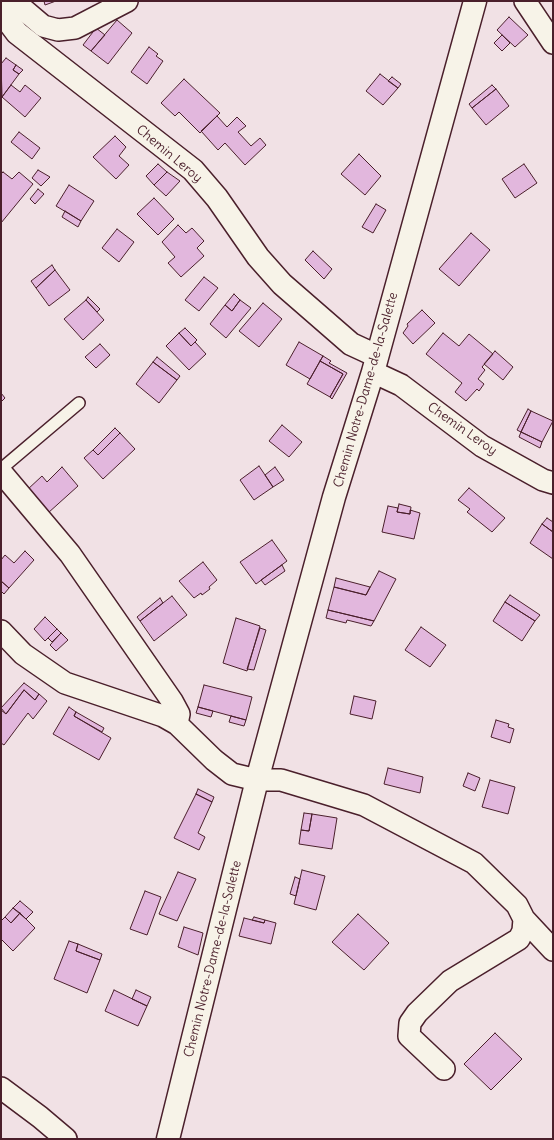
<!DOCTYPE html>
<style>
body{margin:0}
#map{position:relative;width:554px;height:1140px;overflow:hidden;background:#f1e1e5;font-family:Delius,sans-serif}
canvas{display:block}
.frame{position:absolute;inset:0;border:2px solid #4a1f2b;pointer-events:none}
</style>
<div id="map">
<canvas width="554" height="1140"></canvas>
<div class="frame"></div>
</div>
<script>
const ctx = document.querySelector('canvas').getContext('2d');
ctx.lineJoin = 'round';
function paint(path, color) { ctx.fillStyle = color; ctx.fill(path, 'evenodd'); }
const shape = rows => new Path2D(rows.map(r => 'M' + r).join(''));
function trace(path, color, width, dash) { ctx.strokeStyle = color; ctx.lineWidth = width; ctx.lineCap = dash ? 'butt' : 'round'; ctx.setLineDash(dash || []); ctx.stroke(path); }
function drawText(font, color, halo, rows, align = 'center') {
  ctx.font = font + ' Delius,sans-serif'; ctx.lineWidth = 3; ctx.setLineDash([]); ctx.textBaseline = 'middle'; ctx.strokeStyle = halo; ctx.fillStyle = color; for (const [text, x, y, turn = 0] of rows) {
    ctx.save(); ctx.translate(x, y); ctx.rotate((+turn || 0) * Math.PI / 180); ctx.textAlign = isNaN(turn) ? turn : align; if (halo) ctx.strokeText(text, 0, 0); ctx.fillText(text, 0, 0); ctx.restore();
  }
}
const building = shape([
 [44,1,56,1,45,5,44,1],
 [509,17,528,35,515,47,497,30,509,17],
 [117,20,132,33,108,64,91,51,117,20],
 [96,28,105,35,91,51,83,45,96,28],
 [502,35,510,43,502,51,494,43,502,35],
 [149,47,158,54,156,56,163,61,147,84,131,72,149,47],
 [6,58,16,65,13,70,19,74,2,97,1,64,6,58],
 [16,65,23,70,19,74,13,70,16,65],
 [380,74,398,88,383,105,366,91,380,74],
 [392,77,401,84,398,88,388,81,392,77],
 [184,79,220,113,200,133,179,112,175,116,161,103,184,79],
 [11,85,20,92,25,85,41,98,25,117,2,97,11,85],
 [492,85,496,89,472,108,469,104,492,85],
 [496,89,509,106,486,125,472,108,496,89],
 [217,116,227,127,237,117,246,126,238,132,251,146,260,138,266,145,245,165,225,143,218,150,201,131,217,116],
 [19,132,40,148,32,159,11,142,19,132],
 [115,136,126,147,119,156,129,165,116,179,93,157,115,136],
 [359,154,381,176,365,195,341,174,359,154],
 [158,164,167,172,154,185,146,176,158,164],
 [524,164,537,183,515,198,502,179,524,164],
 [38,170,50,177,41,186,32,178,38,170],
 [3,172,12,179,19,172,33,184,1,223,1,174,3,172],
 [167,172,180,181,166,196,154,185,167,172],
 [69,185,94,201,81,221,56,206,69,185],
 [38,189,44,194,35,204,30,199,38,189],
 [154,198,174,219,158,235,137,214,154,198],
 [376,204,386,210,373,233,362,227,376,204],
 [65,211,81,221,78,227,62,217,65,211],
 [178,225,186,233,192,228,204,241,197,248,204,256,181,277,168,263,175,257,162,242,178,225],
 [117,229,134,242,119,262,102,248,117,229],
 [471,233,490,250,459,286,439,269,471,233],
 [313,251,332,269,324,279,305,260,313,251],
 [52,265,55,270,36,288,31,281,52,265],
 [55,270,70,290,49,306,36,288,55,270],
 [204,277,218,288,199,311,185,300,204,277],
 [234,294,240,300,232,311,225,305,234,294],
 [88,297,100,309,97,312,86,300,88,297],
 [86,300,104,320,83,340,64,319,86,300],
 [240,300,251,308,226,338,210,324,225,305,232,311,240,300],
 [263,303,282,319,259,347,239,331,263,303],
 [422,310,435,323,413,344,403,333,408,326,407,324,422,310],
 [185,328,197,340,191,346,179,333,185,328],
 [179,333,191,346,195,342,206,354,189,370,166,346,179,333],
 [443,333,459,346,469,334,493,354,482,367,485,370,478,379,484,384,479,391,477,389,466,401,455,392,462,383,426,354,443,333],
 [299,342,323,356,310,379,286,365,299,342],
 [100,344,110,355,96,368,85,357,100,344],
 [495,351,513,367,503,380,484,364,495,351],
 [323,356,331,361,329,363,347,373,332,399,330,397,343,374,320,361,323,356],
 [157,357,180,376,177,380,153,362,157,357],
 [320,361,343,374,330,397,307,384,320,361],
 [153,362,177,380,159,403,136,384,153,362],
 [1,393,5,398,1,402,1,393],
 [528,409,531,411,521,432,517,430,528,409],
 [531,411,553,421,542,442,521,432,531,411],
 [282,425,302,442,289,457,269,441,282,425],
 [115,428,120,433,98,455,93,450,115,428],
 [521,432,542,442,540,448,519,437,521,432],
 [120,433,135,449,103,479,84,458,93,450,98,455,120,433],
 [259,466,273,487,254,500,240,480,259,466],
 [62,467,78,486,48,513,27,490,42,476,47,482,62,467],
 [275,467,284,480,273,487,265,475,275,467],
 [469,488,505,518,492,532,467,512,470,509,458,500,469,488],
 [399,504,411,507,410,514,397,512,399,504],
 [388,506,398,508,397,512,410,514,410,510,420,513,414,539,382,532,388,506],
 [547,518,553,522,553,532,542,524,547,518],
 [542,524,553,532,553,559,530,543,542,524],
 [272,540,287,561,256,584,240,562,272,540],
 [25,551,34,560,9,588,1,581,1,560,5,555,14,563,25,551],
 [203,562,217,580,209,587,210,589,202,595,201,593,194,598,179,581,203,562],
 [282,565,285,571,265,585,261,580,282,565],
 [379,571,396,579,374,621,328,610,334,587,366,595,379,571],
 [336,578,370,587,366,595,334,587,336,578],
 [1,581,9,588,4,594,1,591,1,581],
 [510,595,540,615,535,621,505,602,510,595],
 [172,596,187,615,154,641,140,621,172,596],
 [160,598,163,603,140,621,137,617,160,598],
 [505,602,535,621,522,641,493,621,505,602],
 [328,610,374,621,371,626,347,620,346,623,326,618,328,610],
 [45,617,57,629,45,641,34,629,45,617],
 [236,618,260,626,247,671,223,663,236,618],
 [421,627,446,645,430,667,405,650,421,627],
 [260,628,266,630,254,670,247,669,260,628],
 [57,629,61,633,52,642,48,638,57,629],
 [61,633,68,640,56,651,50,645,61,633],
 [24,683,39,694,35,700,24,690,6,714,1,708,24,683],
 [204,685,252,697,246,720,198,707,204,685],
 [24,690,35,700,39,694,47,701,33,719,28,713,4,745,1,743,1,710,6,714,24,690],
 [354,696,376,701,372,719,350,714,354,696],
 [69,707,76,712,74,716,111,738,99,760,53,734,69,707],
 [198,707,213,711,211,717,196,713,198,707],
 [76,712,104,728,102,732,74,716,76,712],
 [231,716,246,720,244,726,229,722,231,716],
 [496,720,509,724,508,727,514,729,510,743,491,737,496,720],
 [388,768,423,777,420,793,384,784,388,768],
 [468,773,480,778,475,791,463,786,468,773],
 [490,780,515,787,508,814,482,807,490,780],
 [198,789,214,797,212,802,196,794,198,789],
 [196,794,212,802,198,833,205,837,199,850,174,838,196,794],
 [304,813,312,814,309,831,301,830,304,813],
 [312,814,337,818,332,849,299,844,301,830,309,831,312,814],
 [302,870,325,876,316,910,294,904,302,870],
 [178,872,196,879,177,921,159,914,178,872],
 [295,877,300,879,296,896,290,894,295,877],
 [145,891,161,897,147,935,130,929,145,891],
 [20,901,33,912,26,919,13,908,20,901],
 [13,908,20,913,11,923,5,917,13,908],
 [20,913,35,928,13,951,1,939,1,921,5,917,11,923,20,913],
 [358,914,389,943,364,970,332,942,358,914],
 [254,917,265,920,264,923,252,920,254,917],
 [244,918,264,923,265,920,276,923,271,944,239,936,244,918],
 [184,927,203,933,198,955,178,947,184,927],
 [69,941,78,944,76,951,100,960,87,993,54,979,69,941],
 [78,944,102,954,100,960,76,951,78,944],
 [114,990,147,1006,138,1026,105,1011,114,990],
 [136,990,151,997,147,1006,132,999,136,990],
 [495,1033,522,1059,491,1090,464,1064,495,1033]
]);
const service = shape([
 [1,469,79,403]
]);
const minor = shape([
 [11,1,23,9,43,26,58,30,75,28,127,1],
 [525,1,553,43],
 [373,372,401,385,482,446,543,480,553,483],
 [1,472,70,554,172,701,179,714,177,724],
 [1,631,23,654,65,683,163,716,177,724,214,760,232,774,257,780,281,780,364,805,474,863,517,905,524,919,523,931,519,939,450,981,417,1013,410,1023,409,1036,444,1069],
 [524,919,553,950],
 [1,1088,40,1117,66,1139]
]);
const tertiary = shape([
 [1,12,17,33,193,170,217,198,258,257,282,284,351,344,377,356],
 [168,1139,257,780,334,497,373,372,475,1]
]);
const streetNames = [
 ["Chemin Leroy",169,154,40],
 ["Chemin Notre-Dame-de-la-Salette",366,390,-74],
 ["Chemin Leroy",462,429,35],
 ["Chemin Notre-Dame-de-la-Salette",213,959,-76]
];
paint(building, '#e2b7dd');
trace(building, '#4a1f2b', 1);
trace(service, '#4a1f2b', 14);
trace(minor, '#4a1f2b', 24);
trace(tertiary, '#4a1f2b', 25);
trace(service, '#f7f3e8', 11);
trace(minor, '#f7f3e8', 21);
trace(tertiary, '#f7f3e8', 22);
drawText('13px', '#4a1f2b', '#f7f3e8', streetNames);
</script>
